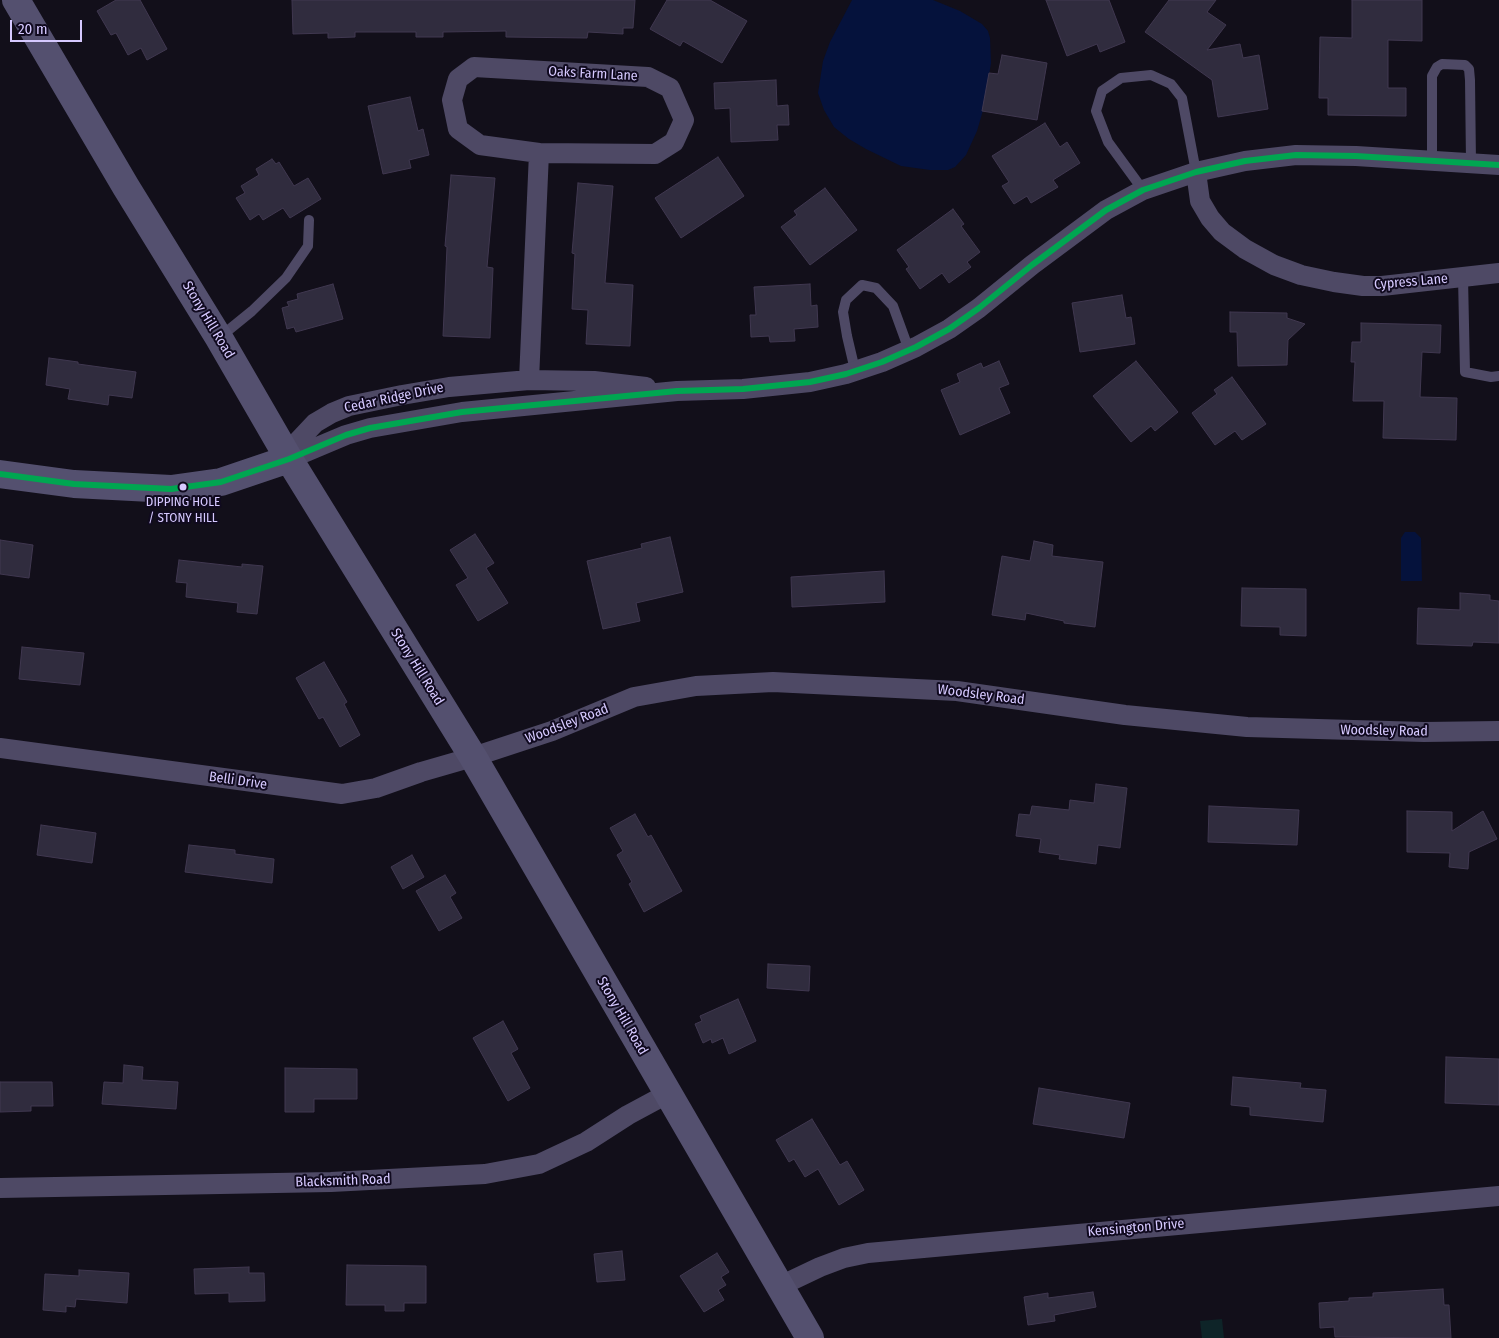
<!DOCTYPE html>
<style>
body{margin:0}
#map{position:relative;width:1499px;height:1338px;overflow:hidden;background:#120f1a;font-family:"Fira Sans Condensed",sans-serif}
canvas{display:block}
.scale{position:absolute;left:10px;top:20px;width:72px;height:22px;box-sizing:border-box;border:2px solid #d6c9ff;border-top:0;padding-left:6px;font-size:15px;line-height:18px;white-space:nowrap;color:#d6c9ff;-webkit-text-stroke:4px #100a1f;paint-order:stroke}
</style>
<div id="map">
<canvas width="1499" height="1338"></canvas>
<div class="scale">20 m</div>
</div>
<script>
const ctx = document.querySelector('canvas').getContext('2d');
ctx.lineJoin = 'round';
function paint(path, color) { ctx.fillStyle = color; ctx.fill(path, 'evenodd'); }
const shape = rows => new Path2D(rows.map(r => 'M' + r).join(''));
function trace(path, color, width, dash) { ctx.strokeStyle = color; ctx.lineWidth = width; ctx.lineCap = dash ? 'butt' : 'round'; ctx.setLineDash(dash || []); ctx.stroke(path); }
function drawText(font, color, halo, rows, align = 'center') {
  ctx.font = font + ' "Fira Sans Condensed",sans-serif'; ctx.lineWidth = 4; ctx.setLineDash([]); ctx.textBaseline = 'middle'; ctx.strokeStyle = halo; ctx.fillStyle = color; for (const [text, x, y, turn = 0] of rows) {
    ctx.save(); ctx.translate(x, y); ctx.rotate((+turn || 0) * Math.PI / 180); ctx.textAlign = isNaN(turn) ? turn : align; if (halo) ctx.strokeText(text, 0, 0); ctx.fillText(text, 0, 0); ctx.restore();
  }
}
const green = shape([
 [1222,1319,1224,1338,1202,1338,1200,1321]
]);
const water = shape([
 [852,0,933,0,960,11,982,24,988,31,990,38,991,63,984,107,977,131,966,155,955,167,948,170,930,170,901,166,866,149,849,139,834,127,824,110,818,93,823,61,830,42],
 [1405,532,1415,532,1421,538,1422,581,1401,581,1401,538]
]);
const building = shape([
 [116,0,140,0,167,49,147,60,141,48,128,55,116,33,111,35,97,11,116,0],
 [292,0,635,0,633,28,623,28,623,34,588,32,587,38,506,37,506,31,443,32,443,37,416,37,416,32,355,32,355,37,328,38,328,33,293,34,292,0],
 [667,0,710,0,747,21,722,63,683,41,680,46,650,29,667,0],
 [1046,0,1109,0,1125,42,1100,52,1097,44,1067,56,1046,0],
 [1169,0,1216,0,1207,12,1226,25,1207,50,1240,44,1243,58,1259,55,1268,109,1218,117,1212,80,1145,32,1169,0],
 [1352,0,1422,0,1422,41,1388,40,1388,88,1406,88,1406,116,1328,115,1328,98,1319,98,1320,37,1352,38,1352,0],
 [1002,55,1047,63,1037,120,982,111,989,73,998,74,1002,55],
 [776,80,777,106,788,105,789,125,777,125,778,140,731,142,730,108,715,109,714,83,776,80],
 [410,97,418,131,423,129,429,155,409,160,411,168,383,174,368,106,410,97],
 [1045,123,1060,147,1067,142,1080,163,1053,180,1058,187,1031,203,1027,196,1014,204,1002,186,1009,182,992,156,1045,123],
 [718,157,744,196,681,238,655,198,718,157],
 [272,159,276,164,279,162,294,186,308,178,321,199,290,218,283,208,263,220,259,214,250,220,236,198,245,193,241,186,259,175,256,169,272,159],
 [451,175,495,178,487,267,493,268,490,338,443,336,447,247,445,246,451,175],
 [578,183,613,186,605,283,633,285,630,346,586,344,588,310,572,309,575,254,572,253,578,183],
 [825,188,857,230,810,265,781,227,797,215,794,211,825,188],
 [953,209,964,224,961,226,980,252,967,262,971,267,949,283,942,273,920,289,906,269,909,267,897,250,953,209],
 [333,284,343,319,296,332,294,327,287,329,282,308,289,306,287,302,298,299,297,294,333,284],
 [810,284,811,306,817,305,818,327,794,329,795,341,770,342,769,336,751,337,750,315,756,315,754,287,810,284],
 [1122,295,1126,318,1131,317,1135,344,1080,352,1072,303,1122,295],
 [1230,312,1287,313,1287,318,1305,324,1288,340,1287,365,1238,366,1237,332,1230,332,1230,312],
 [1361,323,1441,325,1440,353,1422,352,1420,397,1457,398,1456,440,1383,438,1384,401,1353,401,1355,362,1351,362,1352,342,1361,342,1361,323],
 [49,358,78,362,78,364,136,372,132,398,109,395,108,405,68,399,70,389,46,385,49,358],
 [999,361,1009,384,999,388,1010,413,960,435,941,390,960,382,957,374,981,363,983,368,999,361],
 [1136,361,1178,412,1155,431,1151,426,1131,442,1093,396,1136,361],
 [1232,377,1266,424,1242,440,1235,431,1215,445,1192,413,1217,394,1214,390,1232,377],
 [475,534,494,563,486,568,508,603,478,621,456,585,468,578,450,550,475,534],
 [670,537,683,592,636,603,640,621,603,629,587,561,642,548,641,544,670,537],
 [0,540,33,545,29,578,0,574,0,540],
 [1034,541,1053,545,1052,556,1103,562,1095,627,1064,623,1064,621,1026,613,1025,620,992,615,1002,556,1030,561,1034,541],
 [179,560,242,567,242,564,263,566,257,614,237,612,238,603,186,597,187,583,176,582,179,560],
 [884,571,885,602,792,607,791,577,884,571],
 [1242,588,1306,589,1306,636,1280,635,1280,627,1241,626,1242,588],
 [1460,593,1490,595,1490,600,1499,601,1499,643,1473,642,1472,646,1417,644,1418,608,1460,610,1460,593],
 [22,647,84,653,80,685,19,679,22,647],
 [324,662,347,702,344,704,360,735,340,747,323,717,319,719,296,678,324,662],
 [1096,784,1127,788,1120,848,1098,845,1096,864,1059,859,1060,855,1039,852,1041,839,1016,836,1019,814,1030,815,1032,806,1069,810,1070,800,1094,803,1096,784],
 [1209,806,1299,810,1297,845,1208,842,1209,806],
 [1407,811,1452,812,1452,831,1483,811,1497,839,1469,852,1468,869,1449,867,1450,853,1407,852,1407,811],
 [635,814,648,837,651,835,682,891,644,912,629,884,632,882,617,855,623,851,610,828,635,814],
 [41,825,96,833,92,863,37,855,41,825],
 [189,845,235,850,235,854,274,859,272,883,185,872,189,845],
 [412,855,424,877,403,889,391,867,412,855],
 [445,875,456,893,450,897,462,918,439,931,416,891,445,875],
 [768,964,810,966,809,991,767,988,768,964],
 [738,999,756,1041,729,1054,723,1038,712,1043,711,1039,703,1043,695,1024,702,1021,700,1016,738,999],
 [503,1021,518,1049,511,1053,530,1088,508,1101,473,1038,503,1021],
 [1446,1057,1499,1059,1499,1105,1445,1103,1446,1057],
 [124,1065,143,1067,142,1080,178,1082,176,1109,102,1104,104,1082,123,1083,124,1065],
 [285,1068,357,1069,357,1099,314,1099,314,1112,285,1112,285,1068],
 [1233,1077,1301,1083,1300,1088,1326,1090,1323,1122,1250,1115,1250,1107,1231,1105,1233,1077],
 [0,1082,52,1082,53,1106,31,1106,31,1111,0,1112,0,1082],
 [1039,1088,1130,1103,1124,1138,1033,1124,1039,1088],
 [812,1119,840,1165,847,1161,864,1190,839,1205,818,1169,805,1177,794,1159,789,1162,776,1140,812,1119],
 [622,1251,625,1280,597,1282,594,1254,622,1251],
 [717,1253,729,1272,721,1277,726,1285,718,1290,724,1300,704,1312,680,1276,717,1253],
 [347,1265,426,1266,426,1303,404,1303,404,1311,385,1311,385,1305,346,1305,347,1265],
 [249,1267,249,1273,264,1273,265,1301,229,1302,229,1293,195,1294,194,1269,249,1267],
 [79,1270,129,1273,127,1303,76,1299,75,1307,66,1306,66,1312,43,1310,45,1274,79,1276,79,1270],
 [1443,1289,1444,1305,1449,1305,1451,1338,1335,1337,1334,1327,1320,1328,1319,1303,1349,1301,1349,1298,1373,1297,1373,1293,1443,1289],
 [1093,1292,1096,1307,1054,1315,1055,1321,1028,1325,1024,1297,1048,1293,1048,1298,1093,1292]
]);
const lane = shape([
 [1432,161,1432,76,1437,67,1442,64,1465,65,1469,69,1470,80,1471,163],
 [1143,190,1108,142,1096,111,1102,91,1121,78,1151,75,1171,84,1182,98,1196,172],
 [1463,277,1465,372,1491,377,1499,376],
 [220,337,252,311,286,278,308,246,309,220],
 [855,370,847,336,843,312,846,300,862,285,876,288,893,306,909,350]
]);
const street = shape([
 [1196,172,1200,201,1210,218,1222,232,1245,249,1274,265,1301,275,1334,282,1363,286,1382,286,1499,273],
 [529,380,539,153,655,154,674,142,684,120,670,88,648,77,474,67,458,79,452,100,458,129,480,145,539,153],
 [289,459,346,435,370,428,462,412,677,391,743,389,810,382,846,374,882,362,916,347,949,329,979,308,1032,265,1106,210,1143,190,1196,172,1245,161,1296,155,1356,156,1499,165],
 [289,459,299,440,315,423,332,413,349,406,402,395,449,387,529,380,594,381,646,387],
 [0,748,342,794,376,788,421,772,473,757,552,731,634,697,696,686,773,682,957,691,1125,715,1247,727,1424,732,1499,731],
 [0,1188,331,1182,485,1174,539,1164,586,1142,628,1115,667,1094],
 [780,1286,820,1267,844,1258,868,1253,1499,1196]
]);
const secondary = shape([
 [16,0,126,187,219,338,289,459,473,757,810,1338],
 [0,474,74,484,171,489,221,482,289,459]
]);
const bus1 = shape([
 [0,474,74,484,171,489,221,482,289,459,346,435,370,428,462,412,677,391,743,389,810,382,846,374,882,362,916,347,949,329,979,308,1032,265,1106,210,1143,190,1196,172,1245,161,1296,155,1356,156,1499,165]
]);
const markers = [
 [183,487,4.5,"#d6c9ff"]
];
const busNames = [
 ["DIPPING HOLE",183,502],
 ["/ STONY HILL",183,518]
];
const streetNames = [
 ["Oaks Farm Lane",593,74,3],
 ["Cypress Lane",1411,282,-5],
 ["Stony Hill Road",208,320,59],
 ["Cedar Ridge Drive",394,398,-12],
 ["Stony Hill Road",417,667,58],
 ["Woodsley Road",981,695,7],
 ["Woodsley Road",567,724,-21],
 ["Woodsley Road",1384,731,1],
 ["Belli Drive",238,781,8],
 ["Stony Hill Road",622,1016,60],
 ["Blacksmith Road",343,1181,-2],
 ["Kensington Drive",1136,1228,-5]
];
paint(green, '#0e2428');
paint(water, '#05123c');
paint(building, '#302c3e');
trace(building, '#403850', 1);
trace(lane, '#4e4965', 10);
trace(street, '#4e4965', 20);
trace(secondary, '#54506f', 28);
trace(bus1, '#00a651', 6);
for (const [x, y, r, color] of markers) { const dot = new Path2D(); dot.arc(x, y, r, 0, 2 * Math.PI); ctx.fillStyle = color; ctx.fill(dot); trace(dot, '#100a1f', 2); }
drawText('13px', '#d6c9ff', '#100a1f', busNames);
drawText('14px', '#d6c9ff', '#100a1f', streetNames);
</script>
